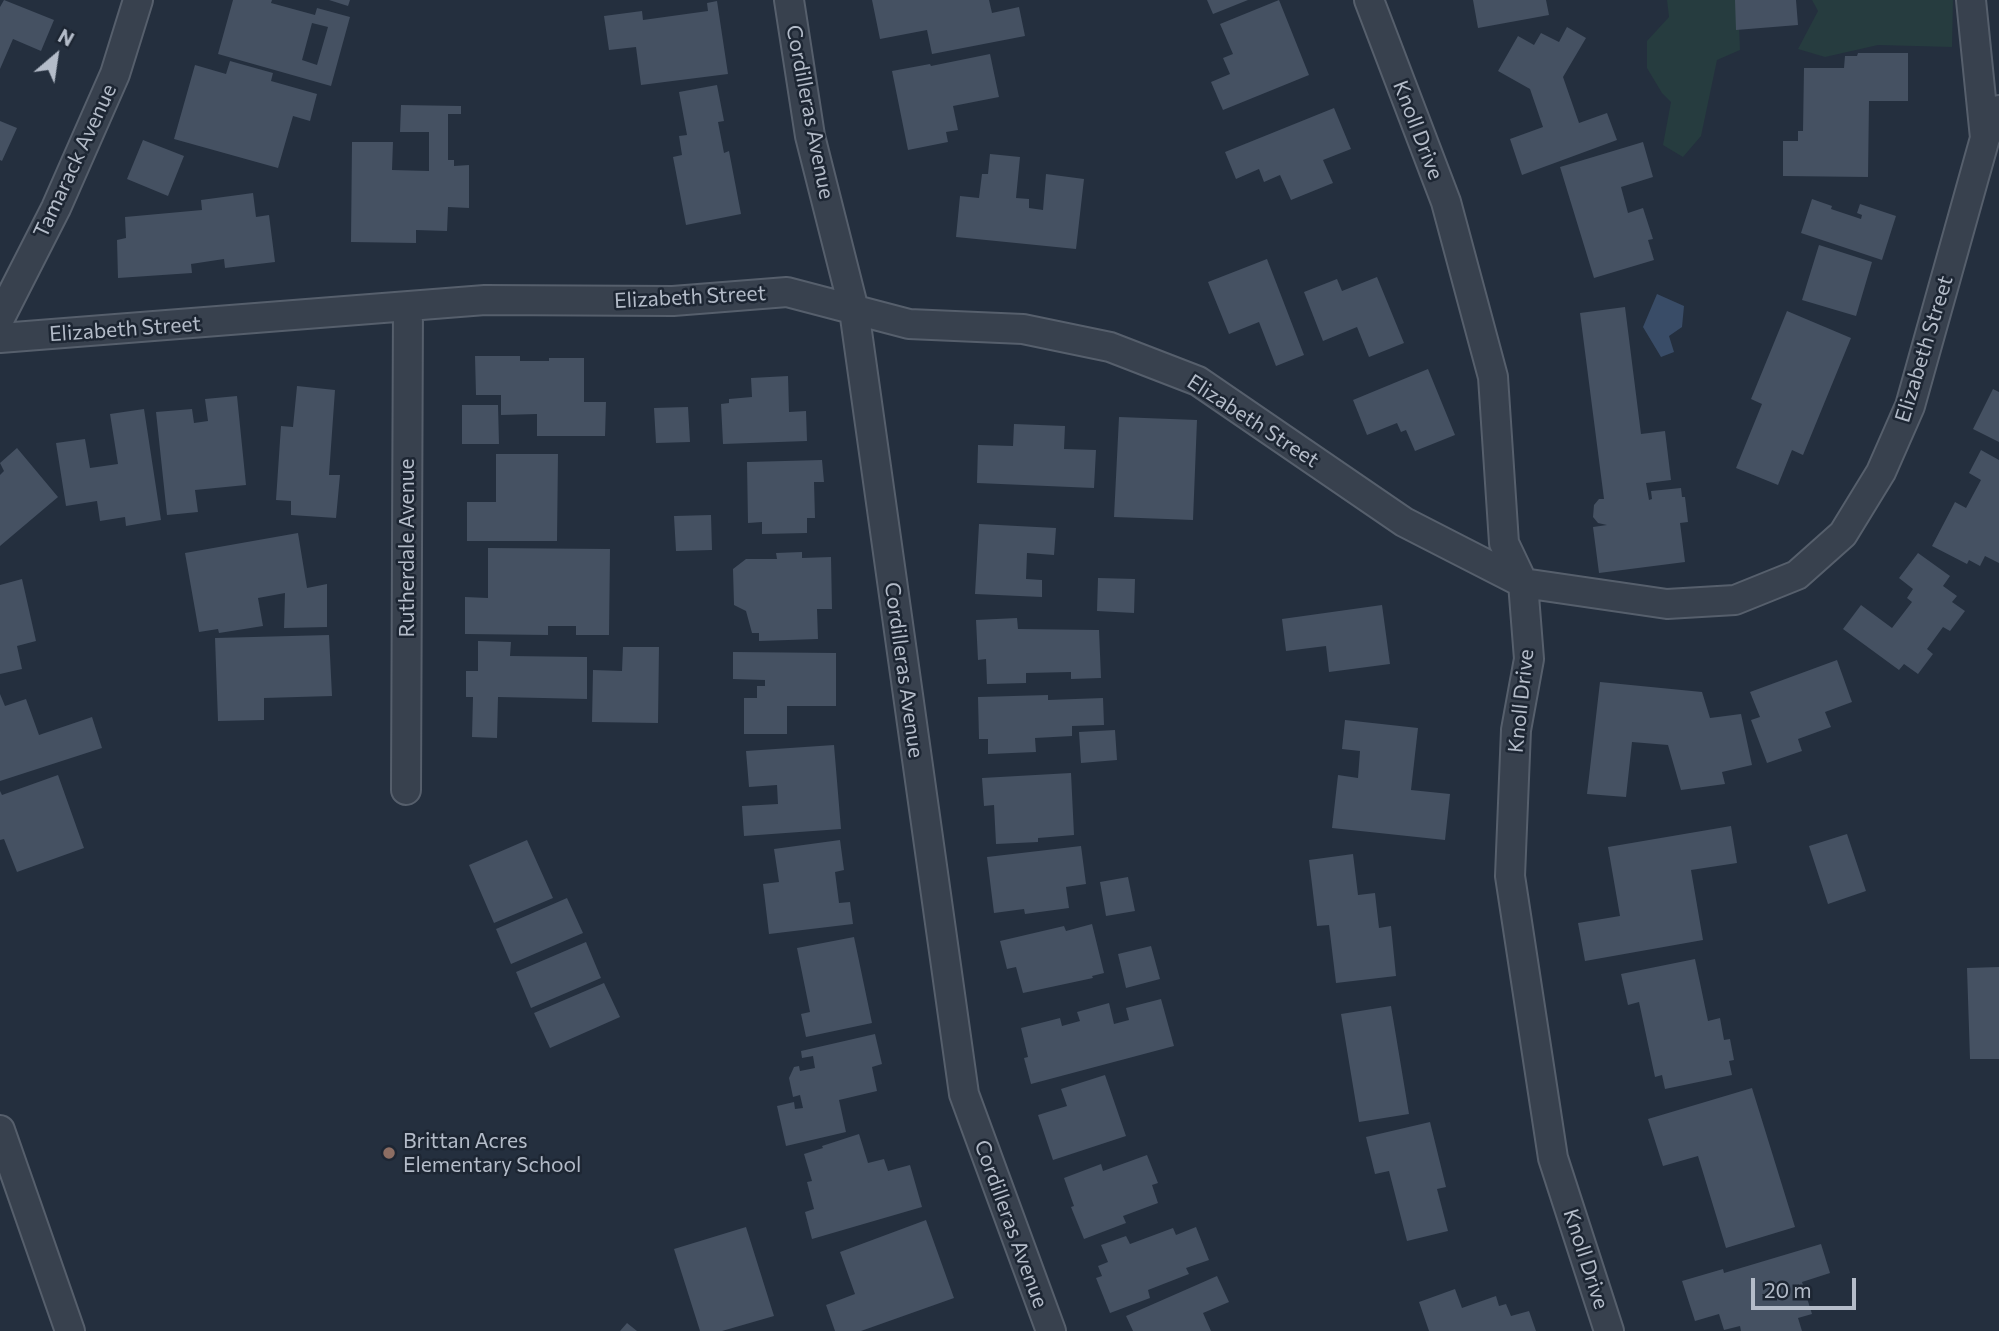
<!DOCTYPE html>
<style>
body{margin:0}
#map{position:relative;width:1999px;height:1331px;overflow:hidden;background:#242f3e;font-family:Commissioner,sans-serif}
canvas{display:block}
.north{position:absolute;left:21px;top:21px;width:70px;height:70px;-webkit-text-stroke:5px #1d2633;paint-order:stroke;rotate:29deg;font-size:19px;font-weight:700;line-height:28px;text-align:center;color:#b4bcc9}
.north::after{content:'';display:block;margin:auto;width:24px;height:32px;background:#b4bcc9;clip-path:polygon(50% 0,100% 100%,50% 72%,0 100%)}
.scale{position:absolute;left:1751px;top:1278px;width:105px;height:32px;box-sizing:border-box;border:4px solid #b4bcc9;border-top:0;padding-left:9px;font-size:21px;line-height:24px;white-space:nowrap;color:#b4bcc9;-webkit-text-stroke:5px #1d2633;paint-order:stroke}
</style>
<div id="map">
<canvas width="1999" height="1331"></canvas>
<div class="north">N</div>
<div class="scale">20 m</div>
</div>
<script>
const ctx = document.querySelector('canvas').getContext('2d');
ctx.lineJoin = 'round';
function paint(path, color) { ctx.fillStyle = color; ctx.fill(path, 'evenodd'); }
const shape = rows => new Path2D(rows.map(r => 'M' + r).join(''));
function trace(path, color, width, dash) { ctx.strokeStyle = color; ctx.lineWidth = width; ctx.lineCap = dash ? 'butt' : 'round'; ctx.setLineDash(dash || []); ctx.stroke(path); }
function drawText(font, color, halo, rows, align = 'center') {
  ctx.font = font + ' Commissioner,sans-serif'; ctx.lineWidth = 5; ctx.setLineDash([]); ctx.textBaseline = 'middle'; ctx.strokeStyle = halo; ctx.fillStyle = color; for (const [text, x, y, turn = 0] of rows) {
    ctx.save(); ctx.translate(x, y); ctx.rotate((+turn || 0) * Math.PI / 180); ctx.textAlign = isNaN(turn) ? turn : align; if (halo) ctx.strokeText(text, 0, 0); ctx.fillText(text, 0, 0); ctx.restore();
  }
}
const green = shape([
 [1667,0,1738,0,1740,50,1717,60,1701,136,1683,157,1663,145,1671,102,1662,93,1647,68,1647,41,1669,17],
 [1812,0,1953,0,1952,47,1878,45,1825,57,1798,49,1818,11]
]);
const water = shape([
 [1657,294,1684,306,1682,327,1669,336,1674,352,1661,357,1643,327]
]);
const building = shape([
 [4,0,54,20,41,51,13,39,0,69,0,7],
 [233,0,272,0,271,3,315,15,317,8,350,17,331,86,218,54],
 [312,23,328,27,317,65,302,60],
 [329,0,350,0,348,6],
 [872,0,989,0,992,13,1019,7,1025,36,932,54,927,30,880,39],
 [1207,0,1248,0,1213,14],
 [1279,0,1309,75,1223,110,1211,82,1230,74,1223,58,1233,54,1220,24],
 [1473,0,1546,0,1549,15,1478,28],
 [1735,0,1796,0,1798,25,1736,30],
 [717,1,728,74,641,85,636,47,609,50,604,16,642,11,643,20,708,11,707,3],
 [1567,27,1586,38,1563,77,1579,123,1607,113,1617,140,1522,175,1510,139,1543,127,1530,89,1498,71,1518,36,1534,45,1541,33,1559,42],
 [1858,53,1908,53,1908,101,1869,101,1868,177,1783,176,1783,141,1798,141,1798,131,1803,131,1804,68,1844,68,1845,56,1857,56],
 [990,54,999,97,953,106,958,130,946,132,948,142,908,150,892,71,930,64,931,66],
 [230,61,273,73,271,81,317,94,310,121,293,116,278,168,174,139,195,65,226,74],
 [717,85,724,121,718,122,724,153,729,151,741,214,686,225,673,157,682,155,679,136,687,135,679,92],
 [401,105,461,106,461,114,448,114,448,160,454,160,454,166,469,165,469,208,448,207,447,231,416,230,416,243,351,242,352,142,393,142,392,170,429,171,429,132,400,132],
 [1334,108,1351,149,1323,160,1333,183,1291,200,1280,175,1264,182,1259,169,1236,179,1225,152],
 [0,121,17,128,2,161,0,160],
 [143,140,184,156,168,196,127,179],
 [1643,142,1653,177,1621,187,1628,213,1643,208,1653,239,1648,240,1654,260,1594,278,1560,167],
 [990,154,1020,157,1016,198,1029,199,1029,208,1043,210,1046,174,1084,179,1076,249,956,237,960,196,979,198,982,174,988,174],
 [253,193,256,217,269,215,275,262,225,268,224,259,191,264,192,273,118,278,117,240,126,238,125,217,202,210,201,200],
 [1812,199,1832,206,1831,209,1861,219,1862,215,1857,213,1860,204,1896,216,1882,260,1801,233],
 [1819,245,1872,262,1856,316,1802,300],
 [1267,259,1304,355,1276,366,1259,322,1229,334,1208,282],
 [1377,277,1404,343,1369,357,1357,327,1323,341,1304,292,1337,279,1342,291],
 [1625,307,1641,434,1665,431,1671,480,1646,483,1649,500,1652,499,1651,491,1681,488,1682,497,1685,497,1688,522,1680,523,1685,562,1599,573,1593,527,1607,525,1598,523,1593,517,1594,505,1599,499,1604,499,1580,313],
 [1787,311,1851,338,1803,455,1792,450,1778,485,1736,468,1762,404,1751,399],
 [475,356,520,356,520,361,549,361,549,358,584,358,584,402,606,402,605,436,537,436,537,414,501,415,501,395,476,395],
 [1428,369,1455,435,1415,451,1406,430,1401,432,1397,423,1367,435,1353,400],
 [788,376,789,412,806,411,807,441,723,444,721,404,729,403,729,399,752,397,751,378],
 [297,386,335,390,329,475,340,475,336,518,291,515,291,501,276,500,281,426,293,427],
 [1993,389,1999,392,1999,442,1973,429],
 [237,396,246,485,195,490,198,512,167,515,156,412,192,409,194,423,208,421,205,399],
 [462,405,498,405,499,444,462,444],
 [688,407,690,442,656,443,654,408],
 [144,409,161,520,126,526,125,517,100,521,97,501,66,506,56,443,85,439,90,468,118,464,110,414],
 [1119,417,1197,420,1193,520,1114,517],
 [1014,424,1065,426,1064,449,1096,450,1094,488,977,483,978,445,1013,446],
 [17,448,58,497,0,546,0,475,4,471,0,463],
 [1981,450,1999,460,1999,563,1985,556,1980,566,1969,560,1967,564,1932,546,1955,502,1966,508,1981,480,1969,473],
 [496,454,558,454,557,541,467,541,467,502,496,502],
 [822,460,824,482,814,482,815,518,807,518,807,533,762,534,762,522,748,523,747,462],
 [711,515,712,550,676,551,674,516],
 [979,524,1056,528,1054,555,1027,553,1026,579,1042,580,1042,597,975,594],
 [298,533,307,588,327,584,327,627,284,628,285,593,258,598,263,626,219,633,218,629,199,632,185,553],
 [488,548,610,549,609,635,576,635,576,626,548,626,548,635,465,634,465,597,488,598],
 [802,552,802,558,831,557,832,609,817,609,818,639,759,641,759,633,752,633,746,611,734,605,733,569,746,559,777,559,776,553],
 [1918,553,1950,576,1943,586,1957,596,1952,602,1965,611,1950,631,1943,627,1927,649,1933,654,1918,674,1904,664,1899,670,1843,629,1861,605,1892,628,1912,602,1907,598,1913,589,1899,578],
 [1098,578,1135,579,1134,613,1097,611],
 [22,579,36,641,17,646,22,669,0,674,0,585],
 [1382,605,1390,664,1329,672,1326,646,1286,651,1282,619],
 [1017,618,1018,629,1099,630,1101,678,1071,679,1071,672,1026,673,1026,683,987,684,986,659,978,660,976,620],
 [329,635,332,696,264,698,264,720,218,721,215,638],
 [478,641,511,642,510,656,587,657,587,699,498,697,497,738,472,737,473,697,466,697,466,671,478,671],
 [623,647,659,647,658,723,592,722,593,670,622,671],
 [733,652,836,653,836,706,787,706,787,734,744,734,744,698,757,698,757,686,765,686,765,680,733,679],
 [1837,660,1852,702,1825,712,1831,727,1798,739,1802,751,1767,763,1751,720,1760,717,1750,692],
 [1600,682,1702,692,1710,718,1741,714,1752,765,1722,772,1725,784,1681,790,1668,745,1632,742,1626,797,1587,794],
 [0,694,5,706,26,699,39,735,92,717,102,748,0,781],
 [1048,695,1048,700,1103,698,1104,725,1072,726,1072,736,1035,738,1036,752,988,754,988,739,979,739,978,697],
 [1345,720,1418,728,1411,790,1450,794,1445,840,1332,828,1338,775,1358,778,1360,751,1342,749],
 [1115,730,1117,760,1081,763,1079,732],
 [834,745,841,829,744,836,742,806,778,804,777,785,749,787,746,751],
 [1071,773,1074,835,1038,838,1038,842,996,844,994,805,984,806,982,778],
 [58,775,84,848,17,872,4,839,0,840,0,791,2,795],
 [1731,826,1737,863,1691,870,1703,940,1585,961,1578,923,1620,916,1608,847],
 [1847,834,1866,891,1828,904,1809,846],
 [527,840,553,898,494,923,469,865],
 [840,840,844,870,835,872,839,903,850,902,853,924,769,934,763,884,779,882,774,849],
 [1081,846,1086,884,1066,887,1069,908,1025,914,1024,909,994,913,987,857],
 [1353,854,1358,895,1375,893,1379,928,1391,926,1396,976,1336,983,1329,925,1317,926,1309,860],
 [1128,877,1135,911,1106,916,1100,882],
 [567,898,583,933,511,964,496,929],
 [1092,924,1104,973,1092,976,1093,978,1023,993,1016,967,1007,969,1000,941,1064,926,1066,931],
 [854,937,872,1023,806,1037,801,1014,810,1012,797,948],
 [586,942,601,978,531,1008,516,972],
 [1151,946,1160,979,1126,988,1118,954],
 [1695,959,1708,1021,1720,1018,1724,1040,1730,1039,1734,1060,1729,1061,1732,1075,1665,1089,1662,1075,1655,1077,1639,1002,1628,1005,1621,974],
 [1999,967,1999,1059,1970,1059,1967,968],
 [604,983,620,1017,550,1048,534,1013],
 [1161,999,1174,1046,1031,1084,1024,1058,1028,1057,1021,1028,1060,1018,1062,1026,1080,1021,1077,1012,1109,1003,1114,1024,1129,1020,1126,1008],
 [1391,1006,1409,1114,1359,1122,1341,1014],
 [875,1034,882,1064,872,1067,877,1091,839,1100,846,1132,786,1146,777,1106,794,1102,795,1109,803,1108,800,1095,793,1097,789,1078,794,1067,799,1066,800,1071,815,1068,813,1056,802,1058,801,1051],
 [1105,1075,1126,1136,1053,1160,1038,1115,1067,1106,1061,1089],
 [1752,1088,1795,1227,1726,1248,1698,1156,1663,1166,1648,1119],
 [1430,1122,1446,1187,1437,1189,1448,1231,1407,1241,1389,1171,1375,1174,1366,1137],
 [859,1134,868,1163,884,1159,888,1171,910,1165,922,1207,812,1239,805,1212,814,1209,807,1182,812,1181,804,1154,823,1148,822,1146],
 [1147,1155,1158,1183,1152,1185,1158,1203,1123,1216,1126,1223,1084,1239,1071,1207,1074,1206,1064,1178,1101,1164,1103,1171],
 [926,1220,954,1298,861,1331,835,1331,826,1305,855,1294,840,1252],
 [746,1227,774,1316,722,1331,700,1331,674,1249],
 [1196,1227,1209,1260,1186,1268,1189,1274,1148,1290,1150,1298,1110,1313,1096,1278,1102,1276,1098,1266,1108,1262,1101,1245,1126,1236,1130,1244,1173,1228,1176,1235],
 [1821,1244,1830,1273,1802,1282,1812,1314,1798,1318,1802,1331,1741,1331,1740,1326,1724,1330,1719,1314,1695,1321,1682,1281,1723,1269,1724,1273],
 [1217,1276,1229,1302,1203,1313,1211,1331,1133,1331,1126,1316],
 [1455,1289,1462,1308,1496,1296,1499,1306,1506,1304,1511,1316,1529,1311,1536,1331,1429,1331,1419,1302],
 [627,1323,637,1331,620,1331]
]);
const street = shape([
 [789,0,810,136,854,310,964,1094,1051,1331],
 [1369,0,1446,202,1493,377,1504,543,1523,583,1529,659,1516,730,1510,876,1553,1158,1609,1331],
 [1971,0,1985,138],
 [0,318,56,208,115,74,138,0],
 [0,338,485,300,673,301,787,292,909,324,1023,329,1110,347,1198,381,1404,522,1523,583,1667,604,1735,600,1797,575,1843,534,1881,472,1910,406,1985,138,1999,110],
 [406,790,408,306],
 [0,1130,70,1331]
]);
const markers = [
 [389,1153,7,"#8d6e63"]
];
const streetNames = [
 ["Cordilleras Avenue",810,112,79],
 ["Knoll Drive",1418,130,69],
 ["Tamarack Avenue",75,161,-65],
 ["Elizabeth Street",690,297,-3],
 ["Elizabeth Street",125,329,-4],
 ["Elizabeth Street",1924,349,-73],
 ["Elizabeth Street",1253,421,33],
 ["Rutherdale Avenue",407,548,-90],
 ["Cordilleras Avenue",904,670,82],
 ["Knoll Drive",1521,701,-84],
 ["Cordilleras Avenue",1011,1224,70],
 ["Knoll Drive",1586,1259,72]
];
const poiNames = [
 ["Brittan Acres",403,1141],
 ["Elementary School",403,1165]
];
paint(green, '#263c3f');
paint(water, '#394c67');
paint(building, '#455162');
trace(street, '#565f6c', 32);
trace(street, '#38414e', 28);
for (const [x, y, r, color] of markers) { const dot = new Path2D(); dot.arc(x, y, r, 0, 2 * Math.PI); ctx.fillStyle = color; ctx.fill(dot); trace(dot, '#1d2633', 2.5); }
drawText('21px', '#b4bcc9', '#1d2633', streetNames);
drawText('21px', '#b4bcc9', '#1d2633', poiNames, 'left');
</script>
